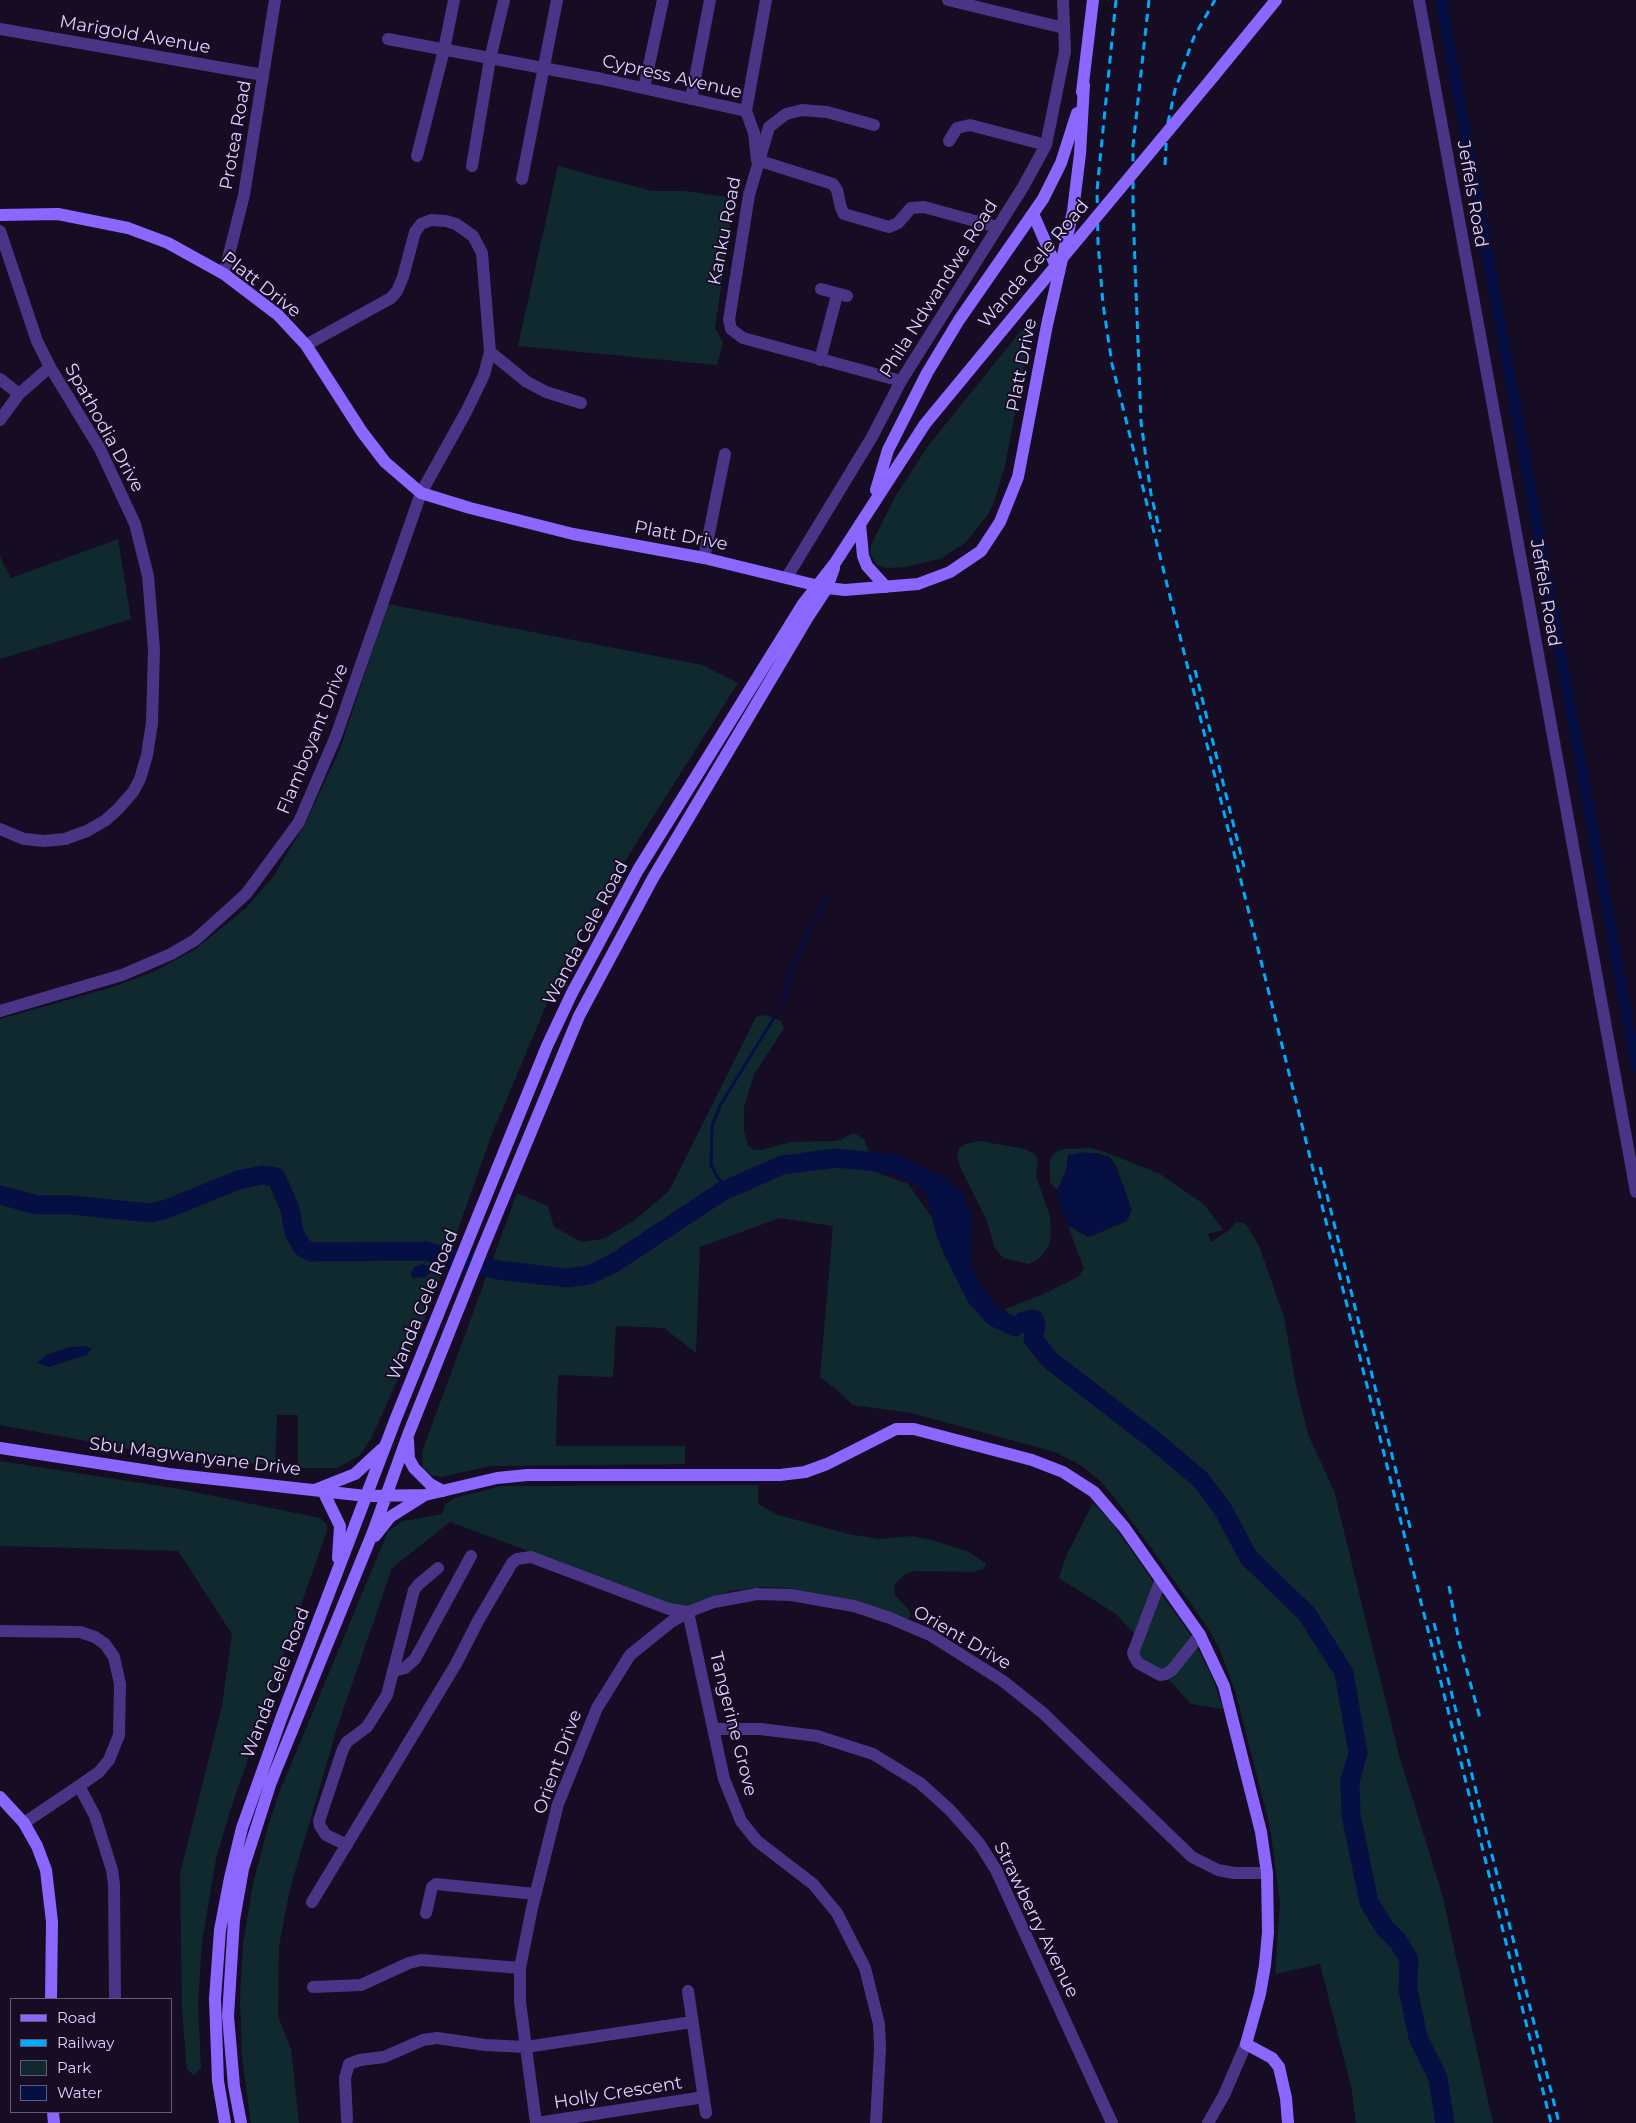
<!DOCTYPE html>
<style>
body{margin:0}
#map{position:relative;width:1636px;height:2123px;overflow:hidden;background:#160c24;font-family:Montserrat,sans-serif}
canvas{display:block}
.legend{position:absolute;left:10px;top:1998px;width:162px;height:115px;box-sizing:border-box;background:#160c24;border:1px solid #665a7c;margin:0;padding:6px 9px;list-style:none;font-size:15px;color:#dfd0ff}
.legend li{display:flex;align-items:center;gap:10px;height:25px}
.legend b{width:25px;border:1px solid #665a7c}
</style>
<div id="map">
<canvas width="1636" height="2123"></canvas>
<ul class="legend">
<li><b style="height:6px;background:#8c67ff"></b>Road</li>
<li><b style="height:6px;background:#00abfb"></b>Railway</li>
<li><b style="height:14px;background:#0f292f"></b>Park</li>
<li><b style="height:14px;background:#060f43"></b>Water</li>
</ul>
</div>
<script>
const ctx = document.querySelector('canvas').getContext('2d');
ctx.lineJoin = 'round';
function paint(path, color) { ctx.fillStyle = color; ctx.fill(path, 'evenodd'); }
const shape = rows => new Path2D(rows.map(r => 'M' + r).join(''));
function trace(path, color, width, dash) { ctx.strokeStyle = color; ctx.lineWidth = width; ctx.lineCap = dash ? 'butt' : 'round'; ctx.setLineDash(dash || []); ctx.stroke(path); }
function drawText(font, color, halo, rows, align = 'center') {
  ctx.font = font + ' Montserrat,sans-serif'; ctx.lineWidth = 4; ctx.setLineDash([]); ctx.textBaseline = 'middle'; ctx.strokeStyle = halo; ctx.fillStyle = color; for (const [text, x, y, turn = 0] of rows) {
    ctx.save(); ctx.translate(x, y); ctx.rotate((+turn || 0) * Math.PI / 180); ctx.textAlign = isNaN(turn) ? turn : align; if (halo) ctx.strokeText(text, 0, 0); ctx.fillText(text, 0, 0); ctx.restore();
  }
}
const green = shape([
 [558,166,652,191,685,191,734,198,715,328,723,342,717,365,518,346],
 [1028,322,1032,323,1005,466,994,502,987,516,965,543,940,559,906,567,887,568,877,565,870,554,871,545,895,497,928,446],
 [118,539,131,619,0,659,0,557,11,578],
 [388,604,702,665,738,683,635,845,575,947,551,994,492,1134,445,1266,430,1269,426,1277,433,1269,442,1273,424,1321,371,1439,359,1456,337,1468,298,1468,298,1415,277,1415,275,1465,183,1459,0,1425,0,1019,113,987,155,971,194,950,245,909,273,877,305,824,340,749],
 [766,1015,781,1021,784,1028,754,1075,744,1107,744,1131,748,1146,754,1150,761,1150,791,1142,837,1141,854,1133,864,1139,878,1173,908,1184,931,1216,948,1249,968,1302,992,1326,1016,1335,1042,1327,1038,1319,1039,1313,1026,1312,1017,1320,1011,1319,1005,1309,1041,1295,1078,1277,1084,1269,1068,1226,1089,1237,1127,1221,1132,1210,1116,1166,1110,1157,1096,1153,1068,1155,1066,1171,1057,1190,1050,1182,1050,1160,1054,1153,1063,1149,1090,1148,1105,1152,1160,1174,1205,1205,1223,1230,1208,1234,1211,1242,1228,1231,1236,1222,1243,1223,1248,1227,1259,1246,1284,1317,1297,1391,1308,1434,1334,1491,1399,1755,1442,1894,1493,2123,1450,2123,1448,2108,1435,2113,1438,2123,1356,2123,1352,2091,1320,1964,1275,1974,1280,1903,1270,1827,1236,1694,1220,1650,1208,1628,1118,1502,1099,1480,1079,1464,1055,1452,911,1413,853,1405,838,1391,820,1377,833,1226,780,1218,700,1247,696,1353,664,1328,616,1326,613,1377,558,1375,556,1446,685,1446,685,1464,490,1466,442,1477,431,1475,423,1468,422,1452,517,1193,548,1206,554,1227,582,1242,603,1239,635,1220,669,1191,756,1017],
 [980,1141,1025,1149,1035,1154,1038,1160,1036,1176,1050,1216,1051,1235,1049,1246,1040,1258,1029,1264,1003,1258,995,1248,986,1219,960,1167,957,1155,959,1148,965,1144],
 [0,1461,180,1489,320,1518,327,1525,327,1530,231,1808,216,1859,202,1942,198,2005,201,2068,194,2075,187,2070,182,2011,180,1874,222,1706,232,1634,178,1551,0,1546],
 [758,1485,758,1504,778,1515,848,1534,880,1539,911,1536,928,1539,967,1551,987,1564,984,1568,975,1572,914,1571,905,1574,894,1585,895,1595,909,1610,911,1615,909,1619,855,1600,787,1588,763,1587,730,1591,688,1606,671,1604,450,1522,392,1568,338,1725,290,1889,279,1946,278,2016,291,2049,299,2123,251,2123,242,2058,240,2000,243,1943,253,1884,268,1826,279,1793,388,1531,403,1521,442,1514,445,1505,454,1498,501,1486],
 [1093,1503,1110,1520,1192,1637,1213,1679,1223,1709,1191,1704,1161,1671,1149,1665,1140,1656,1133,1632,1116,1614,1059,1578,1066,1556]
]);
const water = shape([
 [1085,1152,1109,1158,1123,1184,1131,1210,1127,1220,1089,1236,1070,1226,1061,1209,1057,1191,1067,1171,1068,1155],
 [423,1264,433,1269,426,1277,412,1278,411,1273,414,1267],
 [86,1346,92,1349,86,1355,49,1367,37,1363,46,1355,70,1347],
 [1439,2085,1447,2091,1450,2123,1438,2123,1436,2094]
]);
const stream = shape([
 [783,1004,791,972,807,933,826,899],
 [730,1188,718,1178,711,1165,712,1126,721,1104,775,1016]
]);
const canal = shape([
 [1441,0,1636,1066]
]);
const river = shape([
 [929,1181,937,1184,954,1198,963,1218,961,1262],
 [0,1195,37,1205,71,1205,151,1213,167,1209,238,1180,262,1175,276,1177,290,1209,294,1232,302,1247,311,1252,425,1251,498,1270,567,1278,589,1275,614,1263,721,1192,782,1165,837,1158,895,1164,919,1176,935,1188,945,1232,954,1253,975,1295,994,1317,1015,1327,1024,1321,1034,1319,1036,1325,1033,1339,1050,1360,1155,1441,1200,1479,1222,1508,1249,1558,1307,1614,1344,1673,1358,1753,1350,1781,1351,1815,1369,1902,1384,1927,1398,1941,1409,1960,1408,1989,1418,2037,1438,2078,1445,2123]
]);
const street = shape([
 [948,0,1064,28],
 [1419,0,1636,1192],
 [0,29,263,75],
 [388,39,602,79,746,111,754,133,757,160,833,184,837,190,841,208,844,214,889,227,898,223,911,208,924,207,997,227],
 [644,88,663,0],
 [691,99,710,0],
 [746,111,766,0],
 [874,125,827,112,802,110,786,114,769,127,749,195,729,320,731,329,743,338,901,381],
 [949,141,957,128,970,125,1046,145],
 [417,156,444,50,454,0],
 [472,166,490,59,504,0],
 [522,179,557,0],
 [0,231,37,341,50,367,100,449,135,524,148,576,154,649,152,723,147,755,140,779,133,792,118,809,106,820,87,831,65,839,44,841,24,839,0,829],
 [224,274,244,195,275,0],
 [821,289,847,296],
 [490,352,527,382,546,392,581,403],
 [820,360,837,295],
 [0,379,19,394],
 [0,420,19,394,50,367],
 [704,558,725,454],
 [787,577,872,437,901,381,1023,187,1046,145,1065,51,1063,0],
 [0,1011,122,975,171,954,195,940,246,894,299,822,336,736,421,493,466,412,484,375,490,352,482,253,473,236,456,224,446,221,431,220,421,224,415,232,403,277,397,291,391,298,306,345],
 [1161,1579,1133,1653,1135,1658,1138,1663,1160,1675,1166,1674,1172,1670,1200,1635],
 [0,1631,80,1632,95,1637,105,1644,114,1657,120,1684,119,1735,109,1760,99,1772,79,1786,24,1823],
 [393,1671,405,1668,415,1659,471,1556],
 [715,1729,760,1729,817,1736,873,1754,920,1783,950,1810,979,1843,996,1870,1112,2123],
 [79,1786,95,1816,112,1870,114,1884,115,1999],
 [347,1845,326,1835,320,1826,319,1821,343,1749,347,1742,367,1727,387,1695,414,1590,419,1584,438,1568],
 [312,1902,456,1664,478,1621,512,1563,517,1559,531,1557,669,1609,688,1612,724,1779,741,1821,757,1841,813,1884,837,1913,865,1968,879,2024,880,2048,876,2123],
 [426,1913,432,1887,436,1884,535,1894],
 [313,1987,361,1985,409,1963,421,1960,520,1968],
 [688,1991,706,2113],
 [347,2120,345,2078,349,2064,360,2060,384,2057,423,2040,437,2038,485,2045,526,2047,692,2022],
 [536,2123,520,2002,520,1968,532,1908,558,1804,597,1708,630,1655,671,1622,688,1612,714,1602,757,1594,791,1595,854,1606,890,1618,930,1635,1003,1681,1043,1713,1192,1857,1218,1870,1234,1873,1267,1873],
 [537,2123,704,2097],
 [1208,2123,1224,2095,1246,2044]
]);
const secondary = shape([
 [1213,77,1276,0],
 [1082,92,1093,0],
 [0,215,58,214,128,228,168,243,224,274,278,315,306,345,362,432,385,462,421,493,470,508,573,534,704,558,827,588,845,590,918,584,950,572,981,551,1000,522,1018,477,1047,325,1073,211,1080,154,1084,85],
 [1034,216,1059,273],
 [876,490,888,450,927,373,959,320,1043,199,1061,163,1077,113],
 [860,524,863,556,867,566,886,587],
 [408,1440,409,1459,414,1468,430,1484,443,1491],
 [0,1448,169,1474,366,1496,425,1495,497,1478,527,1475,780,1475,805,1472,827,1464,896,1429,914,1429,1032,1460,1063,1472,1094,1492,1124,1527,1200,1635,1224,1686,1261,1832,1267,1873,1268,1932,1265,1965,1260,1994,1246,2044,1272,2058,1279,2067,1286,2098,1288,2123],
 [317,1489,355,1474,382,1449],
 [323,1491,340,1526,338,1558],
 [375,1536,390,1517,425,1495],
 [0,1797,24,1823,37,1846,46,1870,52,1922,51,1999],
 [53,2112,54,2123],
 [225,2123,218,2081,215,1999,220,1930,230,1878,242,1828,282,1716,396,1418,547,1046,572,993,638,870,803,604,835,563,925,424,1029,298],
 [241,2123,234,2086,228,2016,234,1920,243,1869,271,1782,373,1532,408,1435,482,1250,579,1016,653,878,808,617,827,588,834,568]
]);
const rail = shape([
 [1116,0,1097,190,1098,243,1103,304,1112,364,1551,2123],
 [1149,0,1133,146,1133,210,1141,422,1151,494,1160,532],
 [1165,165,1167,127,1175,90,1194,37,1215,0],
 [1195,670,1244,867],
 [1320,1167,1411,1531],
 [1449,1586,1459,1642,1480,1718],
 [1434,1623,1559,2123]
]);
const secondaryBridge = shape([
 [1029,298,1213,77]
]);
const streetNames = [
 ["Marigold Avenue",135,35,10],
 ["Cypress Avenue",672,77,13],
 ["Protea Road",236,135,-80],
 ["Jeffels Road",1472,194,80],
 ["Kanku Road",725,231,-79],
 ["Wanda Cele Road",1034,264,-50],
 ["Platt Drive",261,285,38],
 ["Phila Ndwandwe Road",939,289,-58],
 ["Platt Drive",1022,365,-79],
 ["Spathodia Drive",104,428,61],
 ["Platt Drive",681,536,11],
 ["Jeffels Road",1545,593,80],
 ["Flamboyant Drive",313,739,-68],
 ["Wanda Cele Road",586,933,-62],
 ["Wanda Cele Road",423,1305,-68],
 ["Sbu Magwanyane Drive",195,1457,7],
 ["Orient Drive",962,1638,30],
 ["Wanda Cele Road",276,1683,-69],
 ["Tangerine Grove",733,1724,76],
 ["Orient Drive",558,1762,-70],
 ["Strawberry Avenue",1036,1920,64],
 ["Holly Crescent",618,2093,-9]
];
paint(green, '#0f292f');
paint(water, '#060f43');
trace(stream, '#060f43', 3);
trace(canal, '#060f43', 11);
trace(river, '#060f43', 19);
trace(street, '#493486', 12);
trace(secondary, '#8c67ff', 12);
trace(rail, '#00abfb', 3, [8, 6]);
trace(secondaryBridge, '#8c67ff', 12);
drawText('18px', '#dfd0ff', '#160c24', streetNames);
</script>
